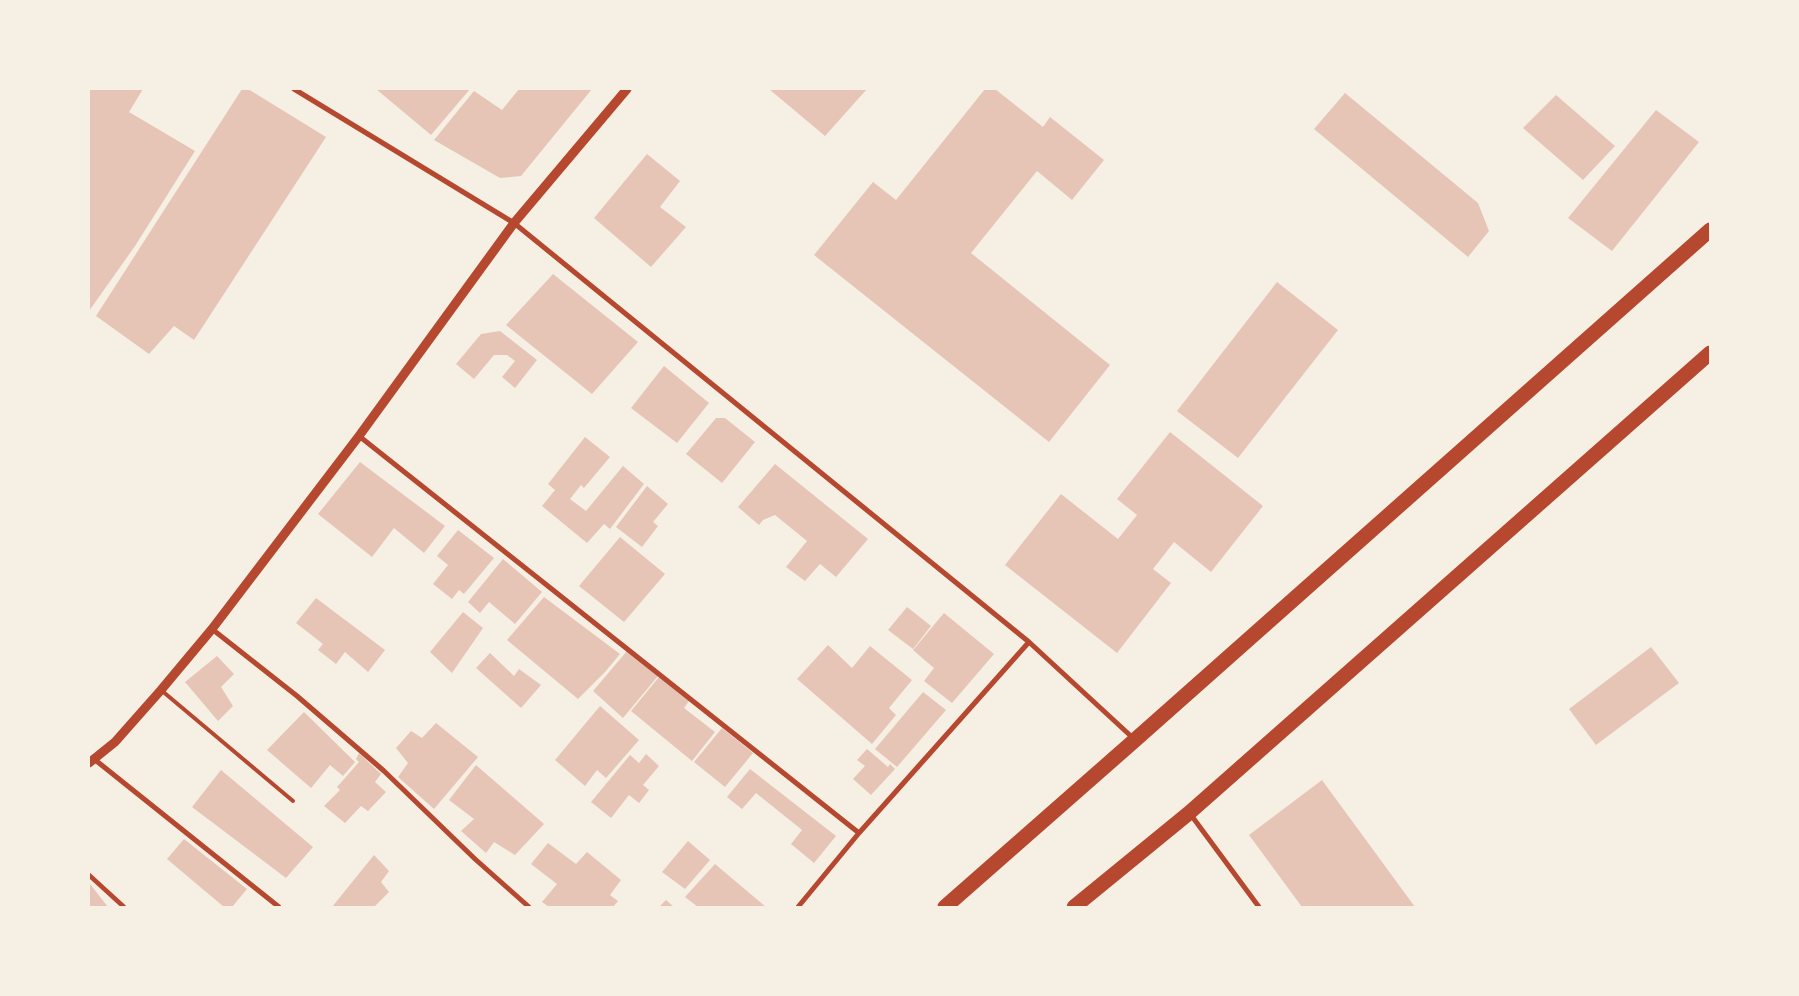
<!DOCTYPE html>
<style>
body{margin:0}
#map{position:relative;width:1799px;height:996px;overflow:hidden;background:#f6efe4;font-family:Helvetica,sans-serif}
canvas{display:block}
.frame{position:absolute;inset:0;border:90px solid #f6efe4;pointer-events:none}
</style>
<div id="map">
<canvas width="1799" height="996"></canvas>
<div class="frame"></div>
</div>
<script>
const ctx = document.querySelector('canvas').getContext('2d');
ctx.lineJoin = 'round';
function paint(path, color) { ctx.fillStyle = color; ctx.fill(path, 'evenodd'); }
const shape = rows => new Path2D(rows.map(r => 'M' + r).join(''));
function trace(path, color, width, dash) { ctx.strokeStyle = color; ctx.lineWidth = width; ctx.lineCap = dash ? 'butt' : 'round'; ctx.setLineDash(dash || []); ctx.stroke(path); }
const building = shape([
 [89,89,143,89,129,112,195,151,135,246,89,311],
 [242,89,248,89,326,137,194,340,174,326,149,354,96,316],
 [376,89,470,89,431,135],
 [519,89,592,89,521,176,500,178,434,140,474,91,502,110],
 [769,89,867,89,825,136],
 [985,89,995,89,1043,127,1050,117,1104,160,1072,200,1037,171,971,253,1110,365,1049,442,814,255,873,182,896,200],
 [1345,93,1478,203,1489,231,1468,257,1314,129],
 [1556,95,1615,146,1583,180,1523,128],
 [1656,110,1699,142,1612,251,1568,218],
 [647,154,680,181,660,207,686,227,651,267,594,218],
 [553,274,638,342,592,394,506,325],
 [1277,282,1338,330,1238,458,1177,411],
 [500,331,537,360,515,388,502,377,515,361,507,355,494,355,474,379,456,364,481,334],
 [664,366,709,403,677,443,631,408],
 [716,418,725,418,755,442,722,483,686,454],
 [1170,432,1263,506,1211,572,1174,542,1153,569,1171,583,1117,653,1005,565,1061,494,1118,539,1137,515,1117,499],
 [585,437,610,457,584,488,581,485,570,499,586,511,623,466,644,484,610,529,604,524,587,543,542,506,555,490,548,484],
 [360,462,445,526,424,553,394,528,372,557,318,514],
 [775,464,868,539,836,577,820,564,805,581,786,567,807,541,775,515,763,520,759,525,738,507],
 [647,486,668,504,653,522,658,526,642,547,616,527],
 [458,530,494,558,464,594,459,590,452,599,433,584,448,565,437,556],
 [620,537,665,574,624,622,579,586],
 [503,559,542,592,515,624,489,602,480,613,468,602],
 [544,597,620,654,605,672,578,699,507,640],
 [316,598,385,650,368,672,345,652,336,664,318,650,323,644,296,623],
 [907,607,931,626,913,649,888,630],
 [463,612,483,628,452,673,430,652],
 [944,613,994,654,952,703,924,681,934,668,913,650],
 [828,645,852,668,870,646,912,680,889,708,896,715,872,744,797,679],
 [1651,647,1679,683,1596,745,1569,709],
 [627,651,658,676,623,718,593,691],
 [490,653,514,676,519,669,541,685,521,708,476,668],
 [217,656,234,674,221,687,233,706,218,721,185,682],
 [659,677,689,701,684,708,715,732,692,761,631,711],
 [923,692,946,710,897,767,875,749],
 [600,706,639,740,606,778,597,770,585,786,555,760],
 [304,712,355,762,343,776,330,765,311,788,267,750],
 [436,723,478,757,434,809,398,777,408,763,396,748,411,731,422,738],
 [722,728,753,753,725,787,694,762],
 [867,749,888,767,890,764,895,769,871,795,853,779,865,766,857,760],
 [359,753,381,774,375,782,386,792,368,811,361,806,345,823,324,806,340,790,337,787,359,762,356,759],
 [646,754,659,766,643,785,649,790,639,803,629,795,611,818,591,802,630,755,639,763],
 [476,765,544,824,515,855,494,842,486,853,461,831,474,819,449,800],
 [750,769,836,836,814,863,791,844,802,830,756,793,742,809,727,797],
 [221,770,313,847,286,878,192,807],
 [1322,780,1415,907,1302,907,1249,835],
 [184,839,247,889,232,907,224,907,167,859],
 [688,841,710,860,685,889,662,872],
 [548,843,576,864,587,852,621,880,610,895,618,901,613,907,549,907,542,902,557,884,531,864],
 [374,855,389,871,381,882,389,892,374,907,332,907],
 [715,864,766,907,698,907,685,897],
 [90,884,108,907,89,907],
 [666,900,674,907,659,907]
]);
const service = shape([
 [161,690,293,801]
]);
const pedestrian = shape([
 [89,875,124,907]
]);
const minor = shape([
 [294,89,514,223,1029,642,1133,738],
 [359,436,859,833],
 [212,629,297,696,347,739,384,771,475,859,529,907],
 [94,759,279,907],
 [1191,815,1259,907],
 [798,907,859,833,1029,642]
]);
const tertiary = shape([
 [89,763,115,742,161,690,212,629,359,436,514,223,627,89]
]);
const motorway = shape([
 [945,907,1135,740,1710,230],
 [1074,907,1189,813,1710,353]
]);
paint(building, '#e6c5b7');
trace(service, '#b5482f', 4);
trace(pedestrian, '#b5482f', 4.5);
trace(minor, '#b5482f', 5);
trace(tertiary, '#b5482f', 9);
trace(motorway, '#b5482f', 15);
</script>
